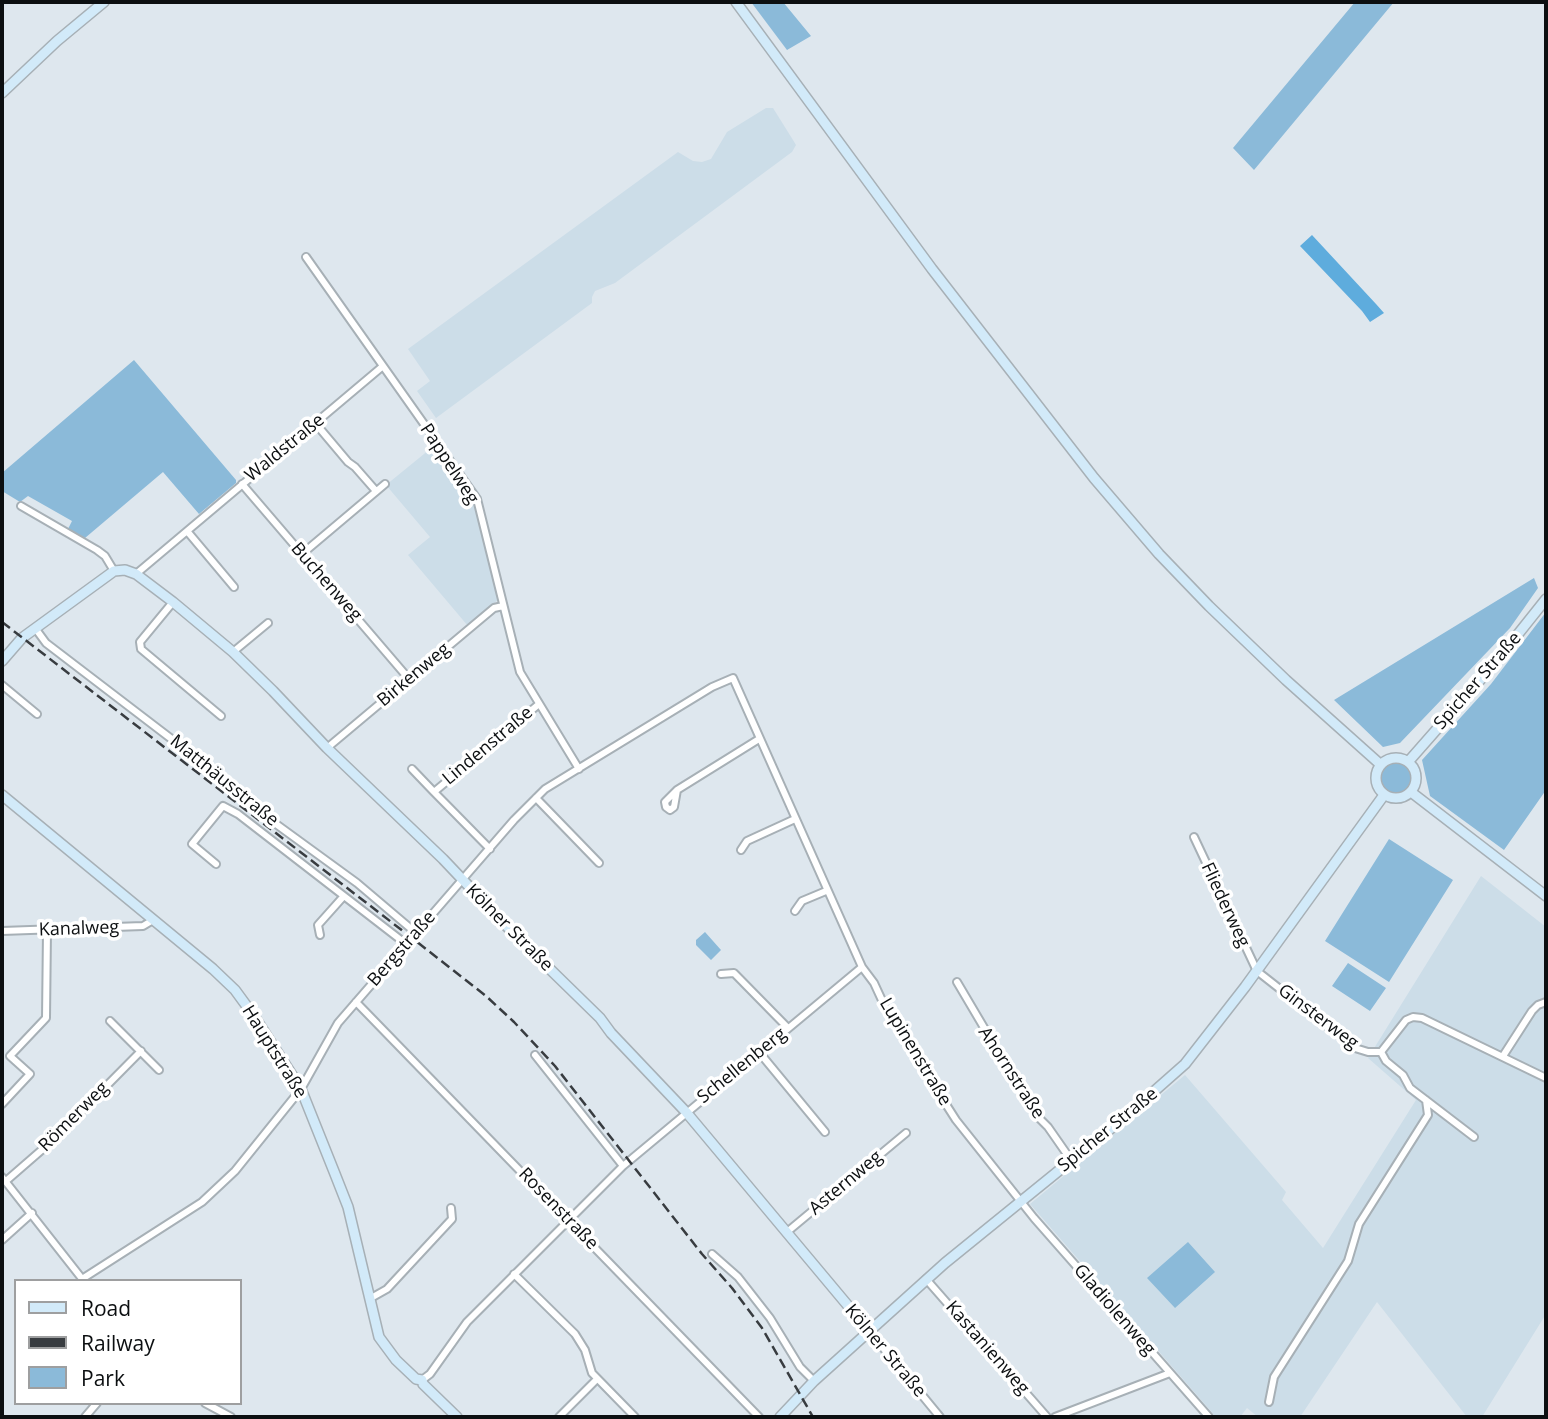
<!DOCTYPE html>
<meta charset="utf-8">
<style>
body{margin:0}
#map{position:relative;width:1548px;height:1419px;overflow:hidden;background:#dee7ee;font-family:"Open Sans",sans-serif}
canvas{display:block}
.frame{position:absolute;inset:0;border:4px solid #0c0f11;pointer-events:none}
.legend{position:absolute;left:14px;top:1279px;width:228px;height:126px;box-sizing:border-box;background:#fff;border:2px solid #9e9fa0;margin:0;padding:9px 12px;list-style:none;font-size:21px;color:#0c0f11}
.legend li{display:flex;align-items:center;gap:14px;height:35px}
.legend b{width:35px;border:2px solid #9e9fa0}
</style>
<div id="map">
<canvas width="1548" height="1419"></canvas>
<div class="frame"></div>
<ul class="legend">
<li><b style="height:9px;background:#d2eaf9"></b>Road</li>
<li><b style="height:9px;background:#383c40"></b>Railway</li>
<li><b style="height:19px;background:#8bbad9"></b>Park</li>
</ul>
</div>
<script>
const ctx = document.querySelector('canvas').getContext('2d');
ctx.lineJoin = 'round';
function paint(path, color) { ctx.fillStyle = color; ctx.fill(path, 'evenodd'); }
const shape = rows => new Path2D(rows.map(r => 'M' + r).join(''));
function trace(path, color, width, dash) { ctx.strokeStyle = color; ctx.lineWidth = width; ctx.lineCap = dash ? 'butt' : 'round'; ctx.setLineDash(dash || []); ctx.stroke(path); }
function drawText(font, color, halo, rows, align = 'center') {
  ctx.font = font + ' "Open Sans",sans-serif'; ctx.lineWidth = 7; ctx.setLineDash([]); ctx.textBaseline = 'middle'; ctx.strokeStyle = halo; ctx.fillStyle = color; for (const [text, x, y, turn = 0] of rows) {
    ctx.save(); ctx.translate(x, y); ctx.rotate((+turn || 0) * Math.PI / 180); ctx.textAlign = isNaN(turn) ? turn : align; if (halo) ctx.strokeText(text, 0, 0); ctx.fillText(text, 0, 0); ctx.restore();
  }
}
const built = shape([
 [766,108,773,108,793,140,796,145,792,152,615,283,595,291,592,297,592,303,436,418,417,391,430,381,408,349,678,152,693,161,702,162,711,159,727,132],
 [435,445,474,500,499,599,468,626,408,555,430,537,386,485],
 [1481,876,1546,927,1546,1314,1482,1417,1467,1417,1377,1302,1300,1417,1258,1417,1247,1408,1240,1417,1216,1417,1030,1204,1185,1075,1286,1192,1282,1200,1323,1248,1416,1100,1368,1058]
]);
const green = shape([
 [751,2,783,2,811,36,787,50],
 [1355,2,1394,2,1254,170,1233,148],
 [134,360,236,480,236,483,199,514,163,472,85,538,68,529,72,521,28,496,20,502,2,491,2,473],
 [1534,578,1538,588,1510,628,1400,743,1383,747,1334,700],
 [1546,612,1546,790,1504,850,1430,796,1422,760,1491,684],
 '1380 779a16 16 0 1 1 32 0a16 16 0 1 1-32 0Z',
 [1389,839,1453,880,1389,982,1325,941],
 [705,932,721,950,711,960,696,945,696,940],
 [1348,963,1386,988,1370,1011,1332,986],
 [1188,1242,1215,1272,1175,1308,1147,1278]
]);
const forest = shape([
 [1312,235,1376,304,1384,313,1370,322,1362,311,1300,246]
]);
const street = shape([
 [306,257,477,499,520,672,579,769],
 [316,424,348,462,355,467,376,491],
 [242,484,409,679],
 [21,506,97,550,105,556,114,571],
 [187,531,234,587],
 [302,554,385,484],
 [136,574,383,366],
 [173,602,140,642,141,649,221,716],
 [35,628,46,643,182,747,276,824,357,883,416,933],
 [233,652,268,623],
 [2,685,37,714],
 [327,748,494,608,503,606],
 [412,769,434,792],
 [677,790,674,807,670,810,666,807,665,802,677,790,759,739],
 [536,798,599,863],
 [1194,837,1257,971,1355,1048,1368,1052,1381,1052],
 [490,849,434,792,539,704],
 [741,850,747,841,795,819],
 [216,864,192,844,223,806,238,814,406,944],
 [795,911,802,901,826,891],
 [2,931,143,926,153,920],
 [320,935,318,925,343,897],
 [721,974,734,973,788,1028],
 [957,982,1035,1114,1048,1127,1071,1160],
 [356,1002,759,1417],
 [110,1021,159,1070],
 [759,1052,825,1132],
 [1381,1052,1406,1020,1413,1017,1422,1018,1546,1078],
 [1381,1052,1386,1061,1403,1075,1410,1088,1474,1137],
 [535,1055,623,1166],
 [1503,1056,1532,1011,1538,1005,1546,1002],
 [2,1104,30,1074,10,1056,46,1018,47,931],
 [2,1177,83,1280],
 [6,1181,52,1141,141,1051],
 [787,1232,906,1133],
 [2,1240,32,1213],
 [712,1254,738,1277,770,1318,800,1367,814,1381],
 [514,1274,575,1334,585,1350,592,1373,635,1417],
 [82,1279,202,1202,235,1171,301,1089,338,1023,514,820,545,789,712,687,733,678,862,967,874,983,886,1009,915,1056,956,1120,1034,1218,1209,1417],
 [926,1279,1047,1417],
 [371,1298,387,1289,452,1219,451,1208],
 [870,1332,940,1417],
 [422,1380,430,1374,467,1322,623,1166,862,967],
 [1269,1402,1274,1377,1348,1261,1359,1224,1428,1115,1426,1100],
 [205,1403,231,1417],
 [85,1417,97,1403],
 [559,1417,597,1379],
 [1055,1417,1170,1373]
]);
const secondary = shape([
 [736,2,932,269,1094,478,1159,554,1209,606,1286,680,1381,765],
 [2,93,57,41,104,2],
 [2,661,22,638,114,571,125,570,136,574,173,602,233,652,273,691,327,748,443,859,516,936,600,1018,611,1033,686,1112,870,1332],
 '1376 778a20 20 0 1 1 40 0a20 20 0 1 1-40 0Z',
 [1408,762,1495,663,1546,599],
 [1411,792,1546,896],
 [2,795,213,969,235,990,254,1016,301,1089,335,1174,348,1207,379,1337,396,1360,416,1379,422,1380,423,1384,457,1417],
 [780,1417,814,1381,945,1263,1125,1117,1185,1064,1245,987,1384,795]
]);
const rail = shape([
 [2,622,412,938,486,996,514,1022,555,1066,702,1254,732,1288,762,1328,813,1417]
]);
const streetNames = [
 ["Waldstraße",285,448,-39],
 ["Pappelweg",449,464,57],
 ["Buchenweg",326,582,49],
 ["Birkenweg",414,675,-40],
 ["Spicher Straße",1478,681,-49],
 ["Lindenstraße",488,746,-40],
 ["Matthäusstraße",224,781,39],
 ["Fliederweg",1225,905,65],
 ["Kölner Straße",509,928,45],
 ["Kanalweg",79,929,-2],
 ["Bergstraße",402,949,-49],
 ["Ginsterweg",1318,1017,37],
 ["Hauptstraße",274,1052,58],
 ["Lupinenstraße",915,1052,59],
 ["Schellenberg",742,1066,-39],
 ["Ahornstraße",1011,1073,57],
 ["Römerweg",74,1117,-45],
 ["Spicher Straße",1108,1130,-39],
 ["Asternweg",846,1183,-40],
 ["Rosenstraße",558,1209,46],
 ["Gladiolenweg",1114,1310,49],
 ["Kastanienweg",987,1348,49],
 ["Kölner Straße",885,1351,50]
];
paint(built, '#ccdde8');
paint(green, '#8bbad9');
paint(forest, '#5eacdd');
trace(street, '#a7b0b6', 10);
trace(secondary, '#a7b0b6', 12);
trace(street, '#fff', 6);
trace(secondary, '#d2eaf9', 9);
trace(rail, '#383c40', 2.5, [10, 5]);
drawText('18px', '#0c0f11', '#fff', streetNames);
</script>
